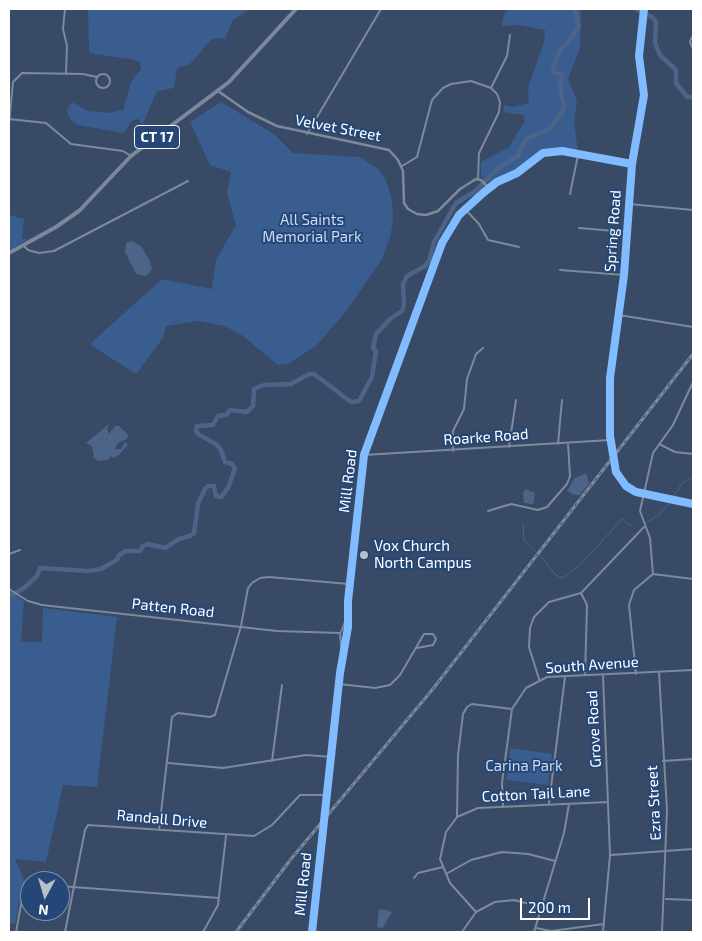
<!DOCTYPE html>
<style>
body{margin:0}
#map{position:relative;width:702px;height:941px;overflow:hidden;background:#384a65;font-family:"Exo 2",sans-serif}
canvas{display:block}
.frame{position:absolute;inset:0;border:10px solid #fff;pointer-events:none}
.north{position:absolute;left:20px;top:871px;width:50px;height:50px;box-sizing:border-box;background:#254778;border:1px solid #7c91ae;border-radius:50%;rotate:186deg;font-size:14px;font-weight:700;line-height:20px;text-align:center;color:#fff}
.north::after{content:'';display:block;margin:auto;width:18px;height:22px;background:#b9c0c9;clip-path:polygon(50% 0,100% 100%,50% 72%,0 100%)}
.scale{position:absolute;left:520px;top:898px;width:70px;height:22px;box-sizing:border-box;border:2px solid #fff;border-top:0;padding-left:6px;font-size:15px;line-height:18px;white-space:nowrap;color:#fff;-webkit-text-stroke:4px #254778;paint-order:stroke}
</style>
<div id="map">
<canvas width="702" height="941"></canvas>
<div class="frame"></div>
<div class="north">N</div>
<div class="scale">200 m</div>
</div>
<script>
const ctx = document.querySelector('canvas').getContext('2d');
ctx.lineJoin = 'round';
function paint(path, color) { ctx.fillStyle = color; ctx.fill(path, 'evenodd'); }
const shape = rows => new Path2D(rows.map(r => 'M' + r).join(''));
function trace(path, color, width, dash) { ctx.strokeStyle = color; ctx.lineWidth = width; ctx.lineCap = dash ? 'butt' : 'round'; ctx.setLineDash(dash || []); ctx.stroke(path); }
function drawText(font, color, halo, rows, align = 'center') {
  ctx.font = font + ' "Exo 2",sans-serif'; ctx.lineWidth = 4; ctx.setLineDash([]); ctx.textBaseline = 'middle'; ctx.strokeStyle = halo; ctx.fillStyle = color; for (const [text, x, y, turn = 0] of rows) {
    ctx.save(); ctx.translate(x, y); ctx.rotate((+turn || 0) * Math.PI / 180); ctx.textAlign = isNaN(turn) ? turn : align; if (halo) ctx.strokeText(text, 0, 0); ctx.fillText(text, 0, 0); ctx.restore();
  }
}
const green = shape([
 [88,9,250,9,233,20,225,39,216,38,211,40,190,64,177,68,174,88,157,91,142,126,139,119,133,120,123,133,78,125,72,121,68,115,67,109,72,102,88,111,108,113,123,110,131,82,141,69,140,63,135,60,89,53],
 [508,9,581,9,580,48,568,79,577,101,574,121,578,151,561,148,548,149,538,153,513,172,487,183,481,176,481,162,509,147,525,121,524,115,504,112,504,105,513,107,529,103,528,88,544,42,545,30,517,25,502,26,503,18],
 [221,102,274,134,293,153,359,157,377,168,386,180,392,200,393,221,390,237,382,259,348,309,317,345,288,364,278,365,243,336,225,326,197,321,166,326,163,338,136,374,91,345,92,342,161,280,167,280,212,289,216,260,236,225,227,193,231,172,210,165,190,122],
 [9,215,24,219,22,239,28,239,9,250],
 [9,591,24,601,21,642,42,642,43,608,117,617,97,787,63,785,46,862,15,859,26,884,21,895,15,924,9,923],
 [510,748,552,754,548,785,506,780]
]);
const water = shape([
 [132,241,141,246,150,261,152,269,146,276,136,274,125,252,126,243],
 [109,424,107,429,109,434,115,426,119,426,128,435,127,439,118,443,115,449,121,449,125,442,128,445,118,456,113,458,110,456,108,460,98,461,94,458,92,446,86,443],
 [586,473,589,483,580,495,574,495,567,491,574,479],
 [526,489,535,493,533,504,524,503,523,492],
 [382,909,392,912,382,929,377,927,379,910]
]);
const stream = shape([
 [673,497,683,482,693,477],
 [647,522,659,515,670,502],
 [523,525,524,541,535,551],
 [539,554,556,575,563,578,582,563,622,519,631,526]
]);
const river = shape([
 [636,9,652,17,656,22,655,43,660,55,676,70,676,83,687,97,693,97],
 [9,594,14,594,24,588,37,576,40,568,88,571,101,569,117,560,119,555,126,551,140,551,143,546,148,544,165,548,179,539,190,536,194,533,198,504,205,489,208,486,214,486,216,496,221,497,228,488,235,468,232,464,225,462,221,450,216,444,198,434,196,430,197,426,213,425,218,416,226,415,230,410,247,412,253,406,254,389,264,385,291,384,309,374,314,374,351,402,359,401,372,377,376,351,373,348,376,334,390,319,402,311,404,305,403,284,407,276,425,266,429,261,434,242,456,203,474,192,500,167,518,156,526,139,549,129,562,113,564,107,560,87,562,75,554,72,553,68,561,48,568,43,579,26,575,9]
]);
const minor = shape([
 [65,9,63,29,67,46,66,73],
 [693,35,690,42,693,49],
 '96 81a7 7 0 1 1 14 0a7 7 0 1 1-14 0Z',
 [491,88,507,56,510,35],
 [9,119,46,123,71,144,123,151,131,156],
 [9,124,13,82,22,73,83,74,97,77],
 [307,134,381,9],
 [402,166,417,157,432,100,443,88,451,84,471,81,491,88,497,94,500,102,499,112,479,153,478,179],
 [570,194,578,155],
 [629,204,693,210],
 [465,209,479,224,488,240,519,247],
 [579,228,627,232],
 [23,245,28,250,39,253,54,251,188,181],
 [560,270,624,275],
 [619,315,693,327],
 [693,382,673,425,653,453,640,511,650,538,653,574,693,579],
 [9,443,9,461],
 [558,444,562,400],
 [659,444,675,452,693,454],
 [509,447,516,400],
 [453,451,453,431,464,409,467,379,476,354,483,348],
 [364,455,610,440],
 [488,511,511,504,538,510,547,507,567,484,570,476,568,443],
 [9,554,20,550],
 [9,589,28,601,42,605,277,631,340,633,342,658],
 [581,593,587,605,585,675],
 [341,632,348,614],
 [659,672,667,810,662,932],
 [636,674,629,605,634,590,653,574],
 [603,675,610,855,603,932],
 [539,679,529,647,530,628,534,617,549,602,581,593,644,527],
 [339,684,375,688,390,685,400,675,424,634,433,634,436,639,433,645,417,648],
 [272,761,282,685],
 [663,761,693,759],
 [168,763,223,768,306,755,332,757],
 [549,803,565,677],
 [503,805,502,783,512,709,526,688,547,677,693,670],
 [457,817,458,755,463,714,467,707,472,704,512,709],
 [159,830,172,717,178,713,210,717,215,715,241,626,248,588,252,583,260,578,269,577,349,584],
 [611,855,693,849],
 [446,874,471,860,502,852,528,854,555,861],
 [414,878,418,873,443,867],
 [60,886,219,898],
 [666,899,693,900],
 [476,912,450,883,440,859,446,832,457,817,478,808,608,802],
 [536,928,551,931,604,924],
 [16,932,24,889,30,884],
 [65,932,85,830,88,825,254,836,272,825,300,795,327,795],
 [203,932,218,905,226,836],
 [462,932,476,912,495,902,514,900,541,907],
 [534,932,564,833,569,804]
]);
const tertiary = shape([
 [644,9,639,56,644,95,632,164,624,275,610,378,610,436,616,472,626,486,636,492,693,504],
 [218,91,248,112,277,126,389,150,398,160,403,171,404,203,408,209,417,214,426,215,438,211,460,189,476,179,481,180,489,188],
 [312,932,340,673,348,627,348,601,364,455,442,243,459,215,483,193,497,182,517,173,543,153,562,151,632,164]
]);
const primary = shape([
 [9,253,56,227,79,211,131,156,229,82,296,9]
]);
const rail = shape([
 [236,932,291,859,432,690,693,354]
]);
const cycleway = shape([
 [644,9,639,56,644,95,632,164,624,275,610,378,610,436,616,472,626,486,636,492,693,504],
 [312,932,340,673,348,627,348,601,364,455,442,243,459,215,483,193,497,182,517,173,543,153,562,151,632,164]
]);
const markers = [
 [364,555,5,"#b9c0c9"]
];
const shields = [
 [157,137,45]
];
const shieldNames = [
 ["CT 17",157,137]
];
const streetNames = [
 ["Velvet Street",338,128,11],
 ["Spring Road",613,231,-86],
 ["Roarke Road",486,437,-4],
 ["Mill Road",348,481,-83],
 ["Patten Road",173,608,6],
 ["South Avenue",592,665,-4],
 ["Grove Road",594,729,-93],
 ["Cotton Tail Lane",536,794,-3],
 ["Ezra Street",654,803,-93],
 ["Randall Drive",162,819,5],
 ["Mill Road",303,884,-84]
];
const parkNames = [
 ["All Saints",312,220],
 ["Memorial Park",312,237],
 ["Carina Park",524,766]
];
const poiNames = [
 ["Vox Church",374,546],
 ["North Campus",374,563]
];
paint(green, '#395d8f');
paint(water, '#4c6488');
trace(stream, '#4c6488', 1);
trace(river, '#4c6488', 4.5);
trace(minor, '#7c8a9c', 2);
trace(tertiary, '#7c8a9c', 2.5);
trace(primary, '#7b889b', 4);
trace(rail, '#7e8b9c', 3);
trace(rail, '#254778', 1, [4]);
trace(cycleway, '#80bcff', 8);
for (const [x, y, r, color] of markers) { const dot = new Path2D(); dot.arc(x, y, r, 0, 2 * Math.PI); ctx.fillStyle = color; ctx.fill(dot); trace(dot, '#254778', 2); }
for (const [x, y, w] of shields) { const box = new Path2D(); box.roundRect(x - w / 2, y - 11.5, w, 23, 4); ctx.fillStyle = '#254778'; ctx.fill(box); trace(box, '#fff', 1); }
drawText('bold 14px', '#fff', null, shieldNames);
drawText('15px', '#fff', '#254778', streetNames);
drawText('15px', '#cadbf3', '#254778', parkNames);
drawText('15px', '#fff', '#254778', poiNames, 'left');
</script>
